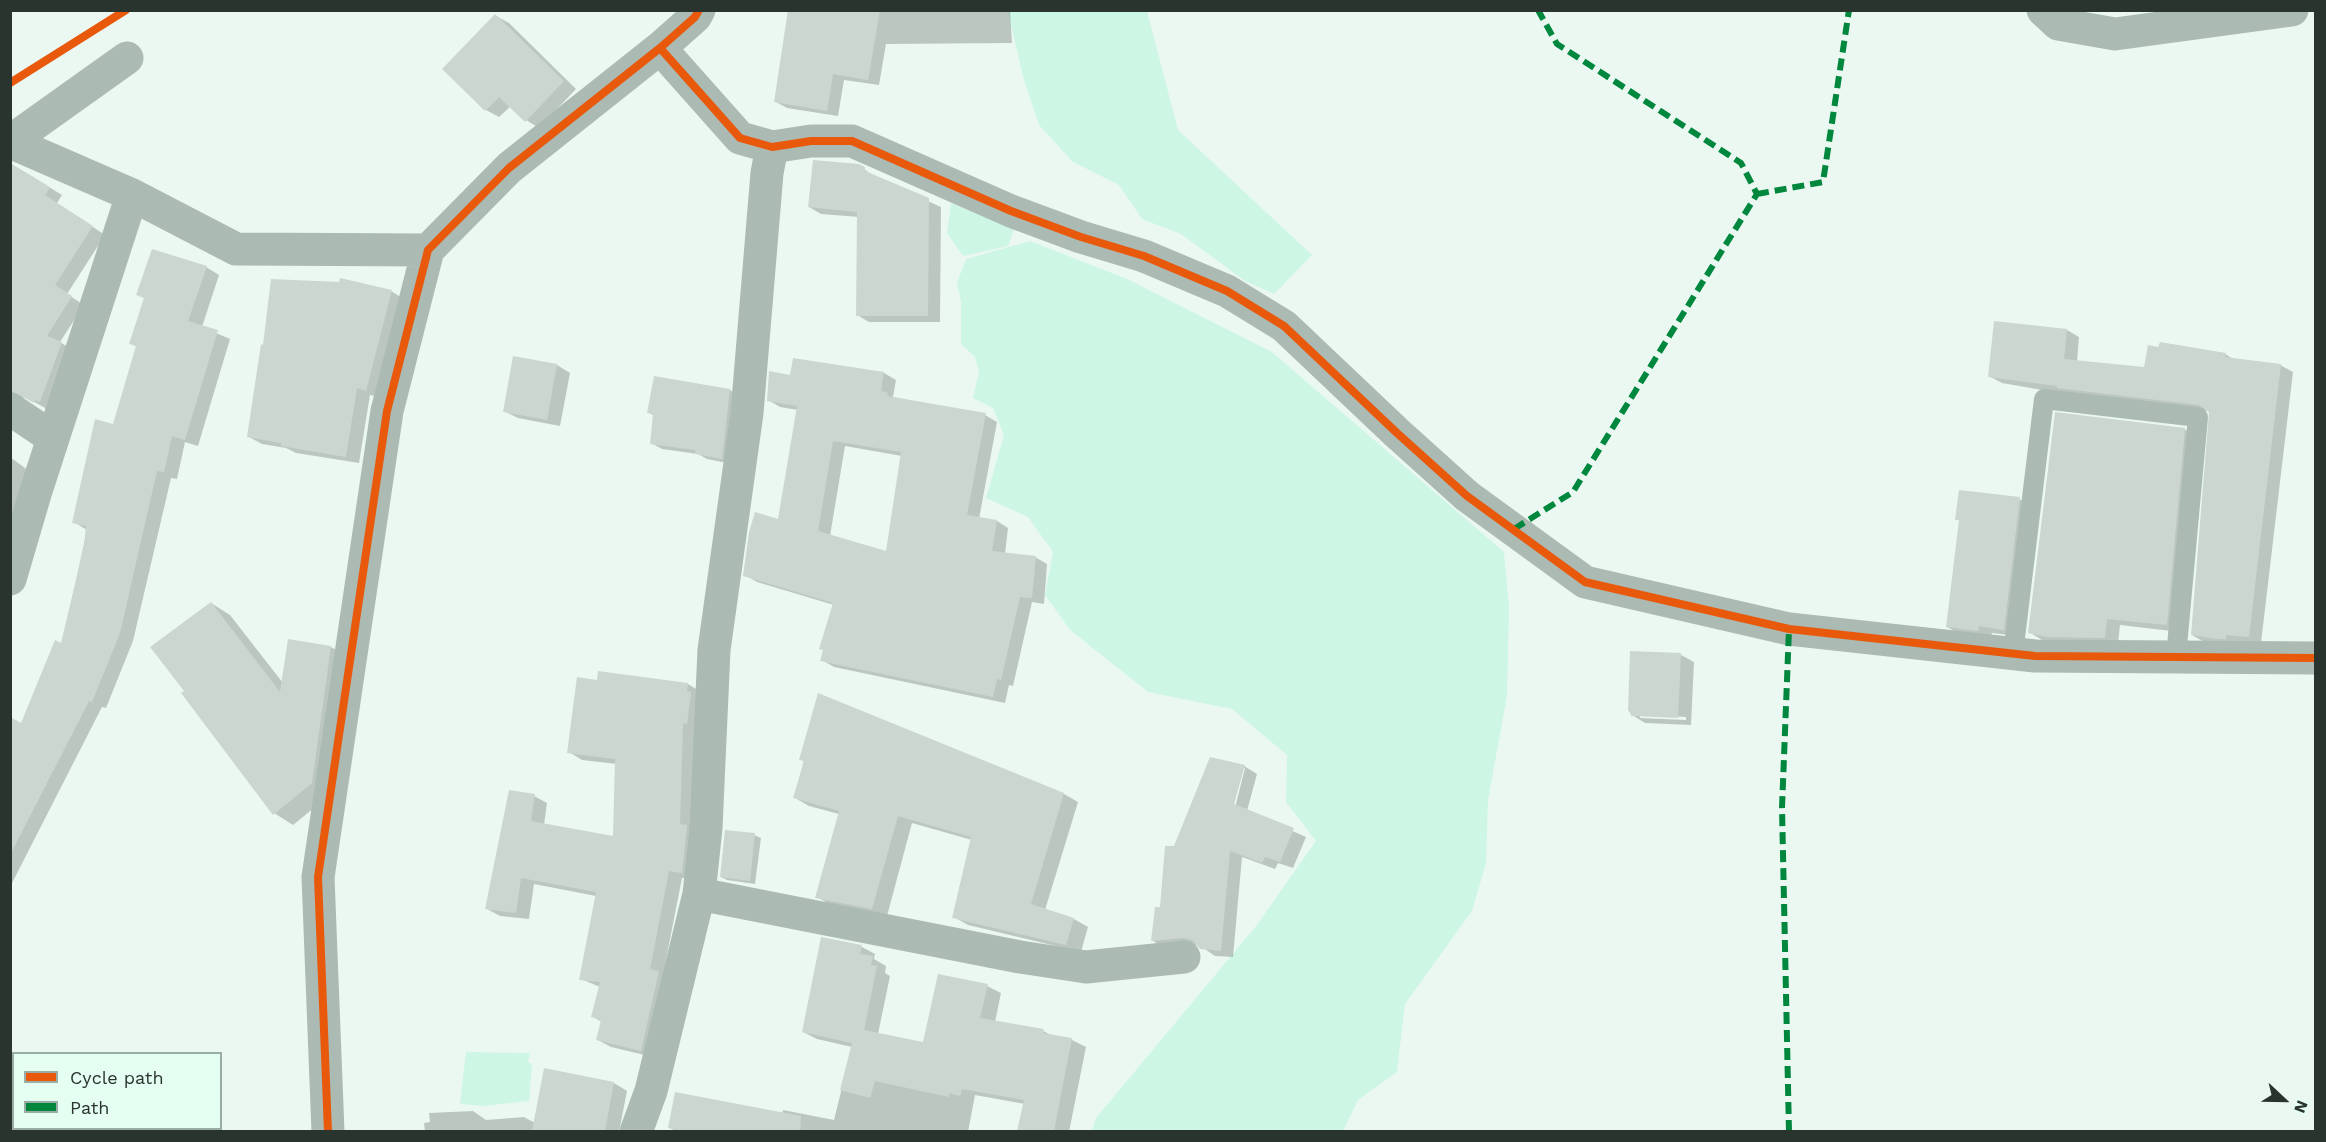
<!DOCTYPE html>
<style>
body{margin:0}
#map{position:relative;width:2326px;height:1142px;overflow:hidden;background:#ebf8f2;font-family:"Work Sans",sans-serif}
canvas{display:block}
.frame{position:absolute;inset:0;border:12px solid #2a342f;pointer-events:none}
.legend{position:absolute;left:12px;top:1052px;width:210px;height:78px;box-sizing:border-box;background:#e5fef2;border:2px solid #9aada4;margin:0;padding:8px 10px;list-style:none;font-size:18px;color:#2a342f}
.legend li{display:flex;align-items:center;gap:12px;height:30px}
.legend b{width:30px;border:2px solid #9aada4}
.north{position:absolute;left:2254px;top:1070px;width:60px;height:60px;-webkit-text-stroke:4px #e5fef2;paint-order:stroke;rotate:112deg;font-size:16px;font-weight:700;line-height:24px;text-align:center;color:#2a342f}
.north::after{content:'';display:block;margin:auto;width:21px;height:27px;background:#2a342f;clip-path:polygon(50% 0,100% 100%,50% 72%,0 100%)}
</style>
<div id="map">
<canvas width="2326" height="1142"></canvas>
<div class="frame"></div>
<ul class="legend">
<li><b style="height:8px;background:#e8590c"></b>Cycle path</li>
<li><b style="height:8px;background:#00873e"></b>Path</li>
</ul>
<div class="north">N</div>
</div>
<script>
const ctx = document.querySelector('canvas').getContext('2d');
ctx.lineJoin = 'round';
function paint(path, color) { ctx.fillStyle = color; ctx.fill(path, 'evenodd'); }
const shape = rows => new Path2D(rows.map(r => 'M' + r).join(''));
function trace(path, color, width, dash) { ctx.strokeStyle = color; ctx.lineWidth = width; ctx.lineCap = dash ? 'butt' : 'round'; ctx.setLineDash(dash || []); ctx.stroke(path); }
const green = shape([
 [1008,11,1147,11,1178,130,1312,255,1274,294,1245,281,1181,234,1142,219,1119,185,1073,162,1039,125,1023,77],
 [951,203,1014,229,1008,246,963,256,947,233],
 [1030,241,1127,279,1272,352,1504,552,1509,607,1507,696,1488,800,1486,863,1472,911,1405,1004,1397,1072,1358,1100,1343,1131,1092,1131,1096,1118,1256,926,1316,841,1286,802,1287,755,1232,709,1148,692,1070,630,1045,595,1053,552,1028,517,986,498,1004,435,993,408,973,398,979,372,975,357,961,344,961,302,957,283,966,259],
 [466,1052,530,1053,528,1062,532,1064,529,1101,484,1106,460,1104]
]);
const shadow = shape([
 [803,10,1010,10,1012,43,886,44,879,85,844,80,838,116,787,108,776,102],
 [496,16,509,23,576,89,539,128,526,120,511,106,499,117,486,110],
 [18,168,62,195,57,203,105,235,67,294,84,305,60,342,74,351,47,409,25,397,10,403,10,180],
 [864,169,876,178,941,207,940,322,869,322,857,315,859,217,821,214,809,207],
 [206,267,219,275,202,327,230,339,198,446,185,442,177,479,171,478,133,641,106,708,102,707,10,887,10,739,22,725,62,645,87,530,74,522,114,426,137,347,131,343,145,299,138,294],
 [340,284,391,291,404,299,379,397,370,395,359,463,296,453,286,448,262,444,249,437],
 [2067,330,2079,337,2077,362,2145,369,2225,354,2233,359,2280,365,2293,372,2261,643,2238,641,2238,645,2204,642,2192,635,2210,411,2071,395,2002,383,1989,376],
 [515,358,557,365,570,373,560,426,518,418,504,411],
 [794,359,884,373,896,380,893,397,985,415,997,422,979,519,997,521,1008,528,1005,554,1035,557,1047,564,1044,604,1032,602,1013,686,1009,685,1005,703,834,667,822,660,834,605,757,582,745,575,779,521,798,410,780,407,768,400,791,376],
 [845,446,902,456,887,553,830,536],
 [730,390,740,397,732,464,707,459,698,454,662,449,651,443,655,416,649,413],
 [2184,429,2198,437,2180,632,2120,625,2118,644,2061,644,2042,640,2029,632],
 [10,457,36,476,10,530],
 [2019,499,2033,506,2017,636,1992,633,1991,637,1960,634,1947,627,1960,521,1957,519],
 [211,603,230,615,283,683,331,647,350,658,331,794,293,825,274,813,186,691],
 [1681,655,1694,662,1691,725,1645,723,1632,715,1629,711],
 [1640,715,1686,717,1686,720,1640,718],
 [599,673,688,684,701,692,695,879,682,878,663,975,653,1057,611,1047,598,1040,602,1022,593,1017,600,987,581,979,596,896,534,884,529,919,500,916,487,909,534,796,547,803,544,825,614,838,617,764,582,760,569,752,599,681],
 [819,695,1064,794,1078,802,1045,910,1074,919,1088,927,1081,952,968,925,954,917,972,840,912,823,887,916,831,905,817,897,839,814,809,806,795,798],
 [1211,759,1244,766,1257,774,1247,811,1306,837,1293,868,1278,863,1275,869,1242,857,1233,957,1215,956,1199,945,1165,948,1153,941,1156,908,1161,909,1167,847,1175,848],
 [1242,768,1245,768,1234,812,1231,811],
 [754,835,761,838,755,884,727,880,721,877],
 [822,939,862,947,875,954,874,959,886,966,885,973,890,976,878,1034,924,1044,987,986,1001,993,995,1022,1043,1031,1053,1036,1072,1040,1086,1047,1069,1132,1019,1132,1025,1104,975,1095,968,1132,676,1132,669,1127,782,1114,783,1110,834,1120,852,1047,817,1039,803,1032],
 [614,1083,627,1091,619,1132,425,1132,424,1123,430,1122,429,1113,473,1111,486,1120,524,1117,535,1123]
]);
const building = shape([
 [788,10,880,10,868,80,833,74,827,111,774,102],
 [495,14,564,81,525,122,499,97,485,111,442,69],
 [813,160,859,164,865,167,865,171,929,198,928,316,856,316,857,212,808,207],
 [10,163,50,187,45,195,93,226,55,285,72,296,47,336,62,342,40,402,35,400,34,403,10,390],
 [152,249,207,266,188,321,218,330,185,440,172,436,164,472,157,471,120,633,92,702,89,701,10,855,10,717,21,723,55,640,61,643,84,546,86,526,72,523,95,419,113,424,136,346,129,344,144,298,136,295],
 [340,278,392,290,366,391,357,388,346,457,281,446,281,443,247,437,261,344,263,345,271,279,339,282],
 [1994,321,2067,329,2064,359,2144,367,2148,345,2158,347,2160,342,2226,353,2225,357,2281,364,2249,637,2226,635,2226,639,2218,639,2191,635,2209,412,2199,405,2057,388,2057,386,1988,377],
 [513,356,557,364,547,420,503,412],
 [793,358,884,372,881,391,888,393,887,396,986,413,967,515,997,520,992,551,1036,556,1032,598,1020,597,1001,680,997,679,993,697,820,661,823,650,819,649,833,603,743,576,749,532,755,512,778,519,797,406,767,401,769,371,790,375],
 [833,441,901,452,886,551,818,531],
 [654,376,730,389,722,459,695,454,695,450,650,444,653,414,647,413],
 [2055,412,2185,428,2167,625,2107,619,2105,638,2047,637,2028,633],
 [1959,490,2020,497,2004,630,1979,626,1978,631,1946,627,1959,520,1955,520],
 [211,602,280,692,288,639,331,646,312,783,273,815,181,693,184,691,150,647],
 [1630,651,1681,653,1678,718,1631,716,1630,711,1628,711],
 [598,671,688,683,687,691,691,692,687,724,683,723,680,824,687,825,682,873,669,871,650,969,659,971,641,1051,596,1040,601,1020,591,1017,600,982,579,980,596,892,521,878,516,913,485,909,509,790,535,794,531,821,613,836,615,759,567,753,577,677,597,680],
 [818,693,1064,793,1031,904,1074,918,1066,945,952,918,971,837,898,816,872,909,815,898,839,811,793,798,804,761,799,760],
 [1210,757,1245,765,1234,804,1294,828,1280,862,1265,857,1262,863,1230,851,1221,951,1200,949,1192,940,1183,938,1151,941,1155,907,1160,907,1165,846,1174,846],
 [725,830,755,833,750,881,720,877],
 [821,937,862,945,860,954,873,956,871,965,877,966,864,1030,923,1042,938,974,988,984,980,1018,1044,1029,1043,1033,1072,1038,1054,1131,1017,1131,1024,1100,962,1089,960,1096,949,1093,949,1097,875,1081,870,1098,840,1090,852,1043,802,1032],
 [544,1068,614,1082,605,1131,532,1131],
 [675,1092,801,1116,800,1131,684,1131,668,1128]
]);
const path = shape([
 [10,83,126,10]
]);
const service = shape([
 [2013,654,2044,399,2198,417,2176,657]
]);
const minor = shape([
 [660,48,740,138,772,147,811,141,852,141,1011,211,1081,237,1144,256,1227,291,1284,326,1397,433,1467,496,1585,582,1789,629,2035,656,2316,658],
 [12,140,127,58],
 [10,142,132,195,236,249,428,250],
 [10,409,53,438],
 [10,579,35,494,132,195],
 [699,894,1020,957,1086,967,1184,957],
 [328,1132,318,877,387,411,428,250,509,168,660,48,695,17,699,10],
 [636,1132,651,1091,699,894,706,828,714,650,747,413,767,173,772,147]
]);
const tertiary = shape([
 [2043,10,2058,24,2115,34,2292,10]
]);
const quiet = shape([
 [1757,194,1823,182,1849,10],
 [1514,529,1573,492,1757,194,1741,163,1557,44,1538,10],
 [1789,1132,1782,808,1789,629]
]);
const cycleway = shape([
 [660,48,740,138,772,147,811,141,852,141,1011,211,1081,237,1144,256,1227,291,1284,326,1397,433,1467,496,1585,582,1789,629,2035,656,2316,658],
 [10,83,126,10],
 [328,1132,318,877,387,411,428,250,509,168,660,48,695,17,699,10]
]);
paint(green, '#cef6e4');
paint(shadow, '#0003');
paint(building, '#cbd6d1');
trace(path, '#a7b3ae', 4, [3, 3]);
trace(service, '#abbab3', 20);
trace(minor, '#abbab3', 33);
trace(tertiary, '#abbab3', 33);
trace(quiet, '#00873e', 6, [12, 6]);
trace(cycleway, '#e8590c', 8);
</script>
